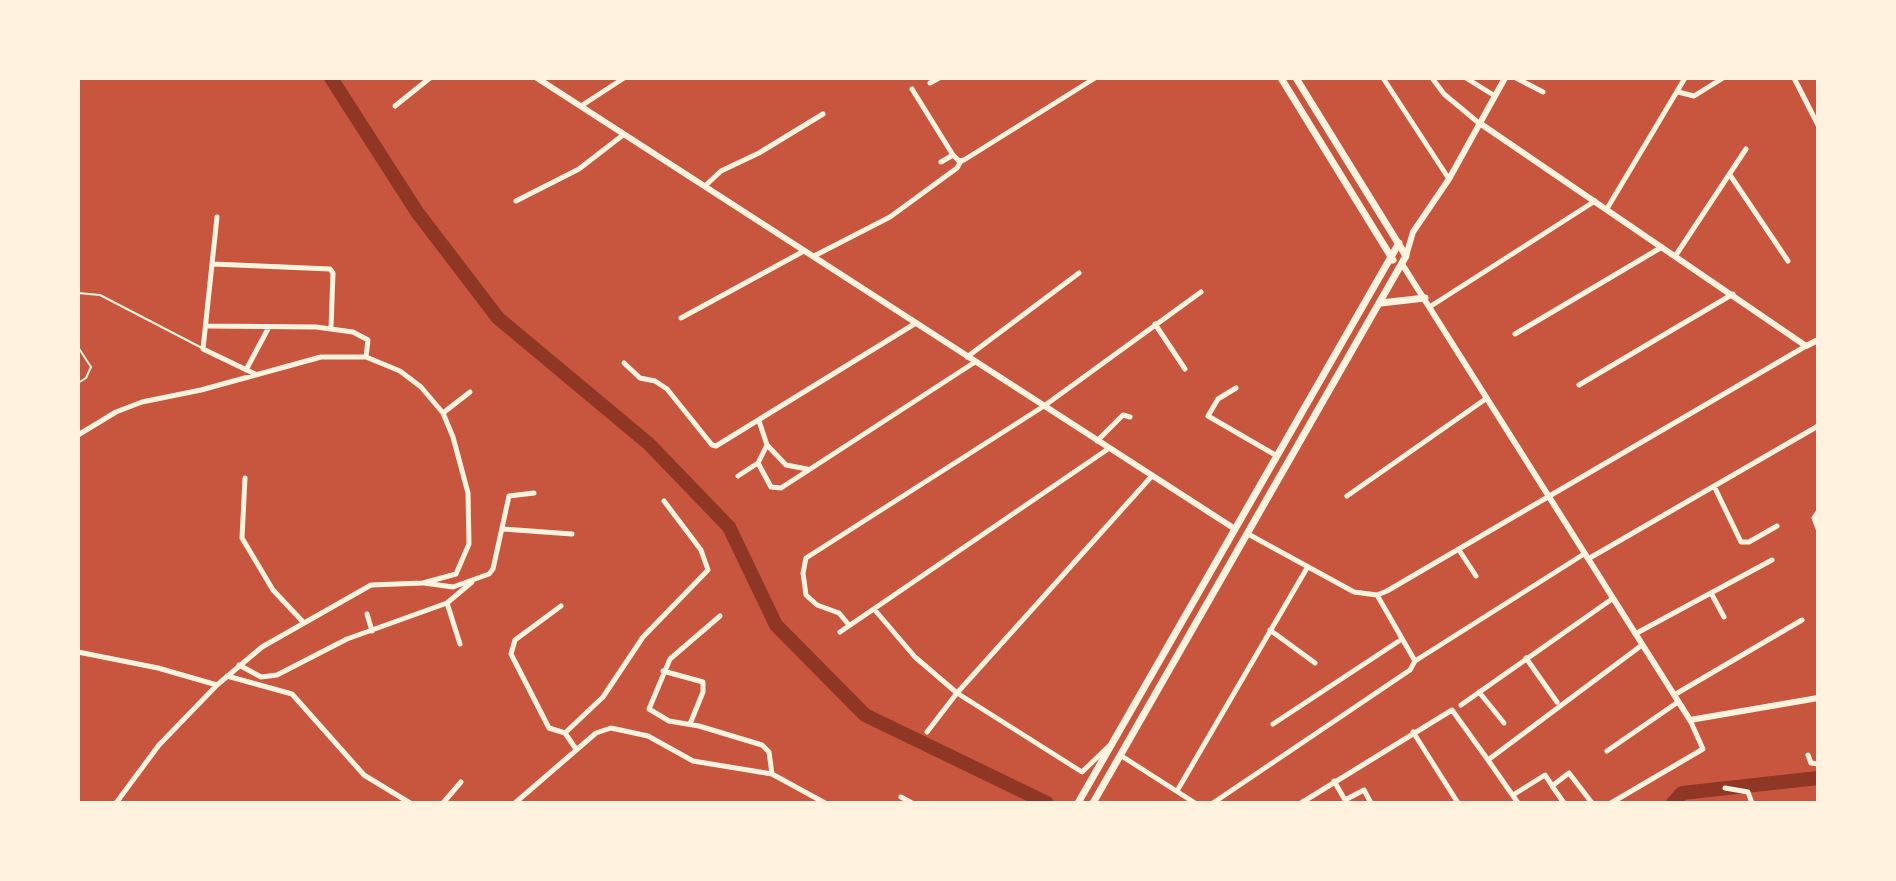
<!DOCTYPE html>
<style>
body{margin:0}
#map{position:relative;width:1896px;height:881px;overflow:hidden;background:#c8553d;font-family:Merriweather,serif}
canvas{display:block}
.frame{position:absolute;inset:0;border:80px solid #fff3e0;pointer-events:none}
</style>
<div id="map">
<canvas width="1896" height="881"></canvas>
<div class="frame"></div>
</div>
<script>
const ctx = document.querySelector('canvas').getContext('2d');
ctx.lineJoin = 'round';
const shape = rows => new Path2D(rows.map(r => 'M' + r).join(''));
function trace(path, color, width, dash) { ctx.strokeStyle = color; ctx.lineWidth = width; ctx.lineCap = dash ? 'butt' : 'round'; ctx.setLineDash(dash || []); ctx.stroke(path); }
const river = shape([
 [331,78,417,212,498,318,649,444,729,527,776,625,865,715,1047,803],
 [1673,803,1682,793,1818,778]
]);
const service = shape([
 [78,293,100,295,202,348],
 [78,347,91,367,86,378,78,383]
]);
const minor = shape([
 [1383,78,1449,179],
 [1432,78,1444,94,1480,124],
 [1466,78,1495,96],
 [1516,78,1543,92],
 [1794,78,1818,125],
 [930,83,939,78],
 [912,89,953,155],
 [1678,92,1694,96,1723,78],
 [395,106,430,78],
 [581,106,624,78],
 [941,162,953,155,959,161,964,160,1095,78],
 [1730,175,1788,261],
 [705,186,721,171,759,153,823,114],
 [516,201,579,169,623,135],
 [1608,207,1685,78],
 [217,217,203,349,255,374],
 [1676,255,1746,149],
 [814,256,890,217,957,168,961,161],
 [213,264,330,269,333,273,331,328],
 [1431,306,1595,201],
 [681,318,804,251],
 [1155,324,1185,369],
 [208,326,316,327,353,332,368,340,366,357],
 [1515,334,1662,247],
 [967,357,1079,273],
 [624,363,640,378,655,381,667,389,712,445,716,446,916,323],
 [246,370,269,327],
 [1579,385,1733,294],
 [1236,388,1218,399,1208,416,1277,456],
 [443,413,470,392],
 [759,421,767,445,758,463,771,487,781,488,975,362],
 [78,435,116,412,142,402,201,390,321,357,366,357,400,371,421,387,443,413,453,437,468,493,469,544,456,574,423,583,371,585,262,647,217,685,159,745,116,803],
 [1097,441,1123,415,1130,417],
 [767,445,786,465,807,469],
 [738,476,758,463],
 [245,478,242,538,273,590,304,623],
 [1714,486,1741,542,1749,542,1777,526],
 [1347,496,1487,398],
 [1818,512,1814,518,1818,529],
 [503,529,572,534],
 [1248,534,1354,592,1377,595,1387,591,1806,346],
 [1459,550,1476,576],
 [1588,559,1818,426],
 [424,583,453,587,489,574,493,569,509,496,534,493],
 [1711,593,1724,617],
 [1377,595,1415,661],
 [447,603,472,582],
 [561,606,515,640,511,654,549,728,565,733,576,749],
 [874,609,915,657,957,693,1082,772,1109,746],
 [367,614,372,631],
 [720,616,670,659,649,709,669,721,699,726,762,745,769,752,772,774],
 [849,625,839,613,817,605,806,595,803,573,806,558,1044,406,1201,292],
 [1270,630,1315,663],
 [840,632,1108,449],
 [1635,634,1772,560],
 [78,652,158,668,217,685],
 [1526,658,1557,702],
 [239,665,261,677,277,675,347,639,447,603,460,644],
 [663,671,703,682,703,692,690,724],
 [227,676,292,694,364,775,410,803],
 [1479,692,1504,723],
 [1674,695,1802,620],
 [1461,705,1612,599],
 [1273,724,1402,639],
 [927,732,957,693,1151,477],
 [1413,732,1458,803],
 [565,733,603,697,643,637,708,570,701,550,664,501],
 [1607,751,1678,702],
 [1120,755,1195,803],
 [1808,755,1811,763,1818,764],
 [1334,781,1345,800,1364,790,1371,803],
 [1725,788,1748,792,1752,803],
 [1177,791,1307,568],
 [1513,795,1545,775,1553,787],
 [901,797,912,803],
 [443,803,461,782],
 [515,803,596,733,611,728,648,736,693,761,772,774,825,803],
 [1213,803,1410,670,1415,661,1584,554],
 [1301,803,1452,710,1488,760],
 [1518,803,1488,760,1642,645],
 [1564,803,1552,786,1569,773,1592,803],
 [1611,803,1703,749,1690,720]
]);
const tertiary = shape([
 [537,78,1235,529],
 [1481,124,1806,346,1818,340],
 [1406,256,1413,232,1449,179,1505,78],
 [1402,264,1690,720,1818,698]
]);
const primary = shape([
 [1281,78,1393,260],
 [1381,303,1425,298],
 [1078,803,1399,243],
 [1093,803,1406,256,1296,78]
]);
trace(river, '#8f3625', 14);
trace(service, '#fff3e0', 2);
trace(minor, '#fff3e0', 5);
trace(tertiary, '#fff3e0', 6);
trace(primary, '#fff3e0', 7);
</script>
